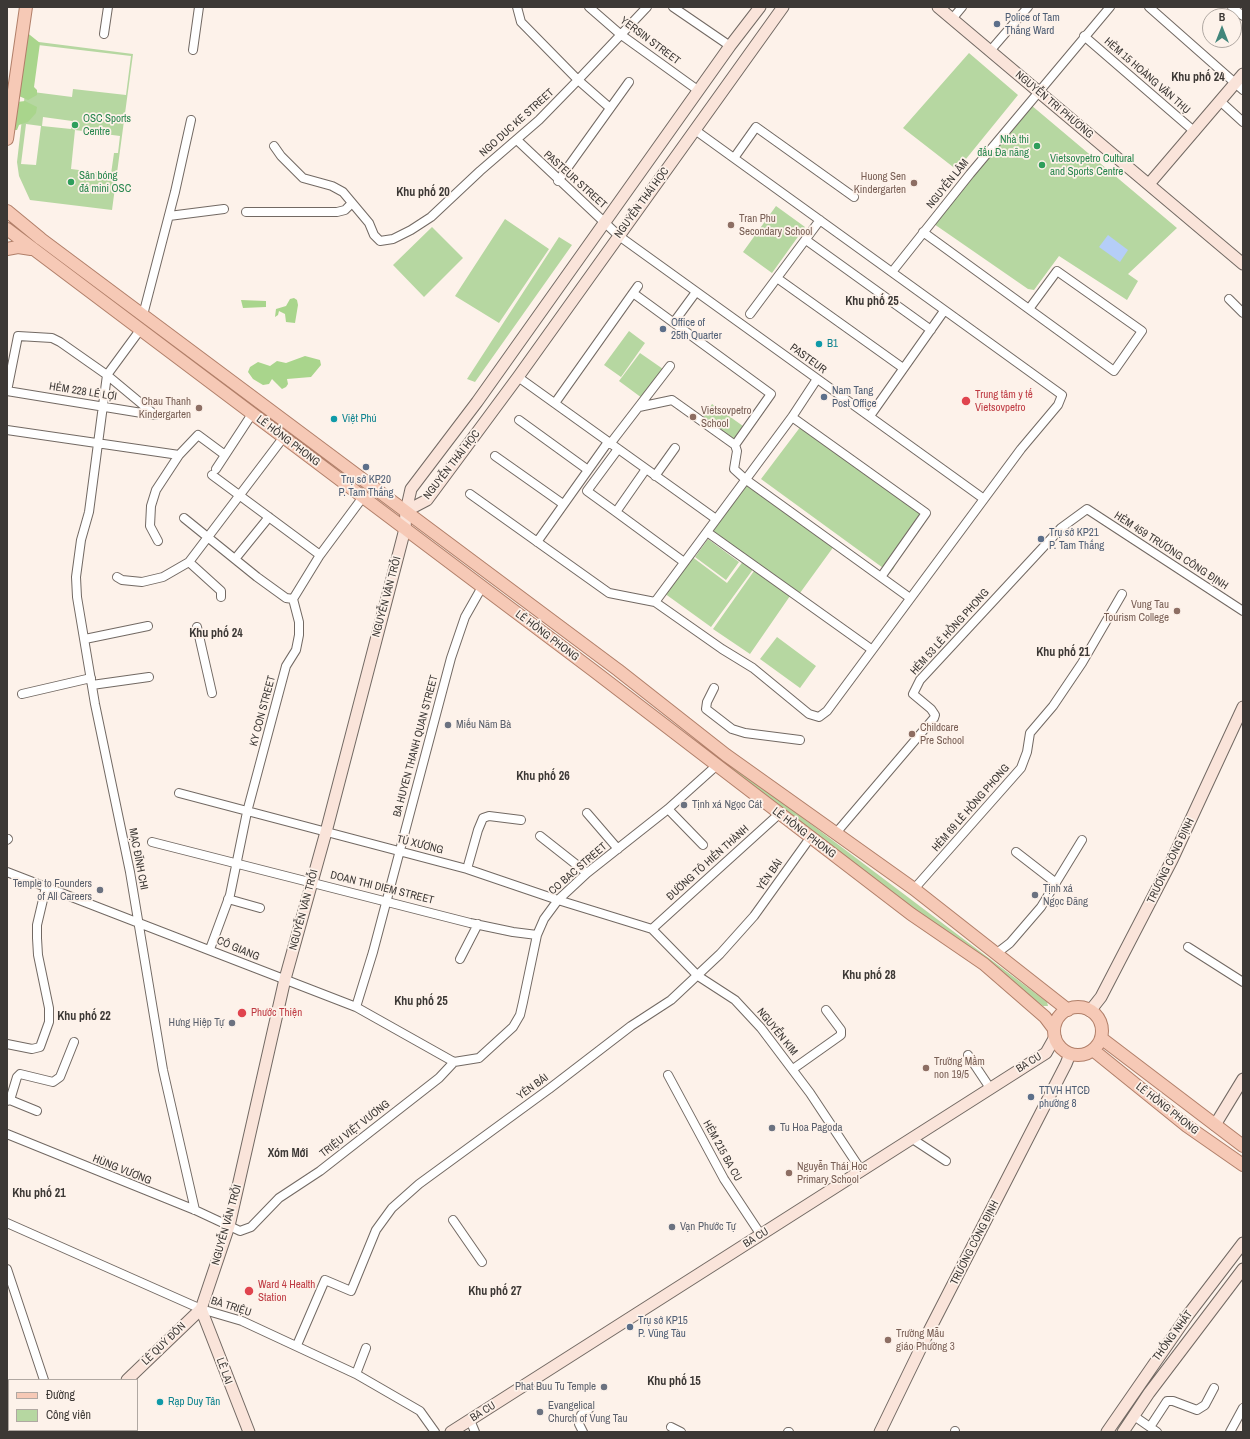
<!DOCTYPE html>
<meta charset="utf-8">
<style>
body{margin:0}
#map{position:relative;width:1250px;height:1439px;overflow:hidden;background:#fdf2ea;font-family:"Archivo Narrow",sans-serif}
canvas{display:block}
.frame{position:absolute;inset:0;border:8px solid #3c3835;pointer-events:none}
.legend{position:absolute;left:8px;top:1379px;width:130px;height:52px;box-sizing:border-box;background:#fdf2ea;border:1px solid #b0a8a2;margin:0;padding:5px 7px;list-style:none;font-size:12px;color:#3c3835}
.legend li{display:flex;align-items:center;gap:8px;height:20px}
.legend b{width:20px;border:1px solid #b0a8a2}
.north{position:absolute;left:1202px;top:8px;width:40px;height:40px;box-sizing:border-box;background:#fdf2ea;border:1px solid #b0a8a2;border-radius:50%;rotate:0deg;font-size:11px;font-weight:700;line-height:16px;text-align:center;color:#3c3835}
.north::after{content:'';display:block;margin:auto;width:14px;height:18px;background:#42867b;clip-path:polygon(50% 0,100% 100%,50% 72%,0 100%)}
</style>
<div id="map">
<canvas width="1250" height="1439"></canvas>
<div class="frame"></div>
<ul class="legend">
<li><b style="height:5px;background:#f6c9b6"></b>Đường</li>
<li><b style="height:11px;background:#b6d7a1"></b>Công viên</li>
</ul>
<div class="north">B</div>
</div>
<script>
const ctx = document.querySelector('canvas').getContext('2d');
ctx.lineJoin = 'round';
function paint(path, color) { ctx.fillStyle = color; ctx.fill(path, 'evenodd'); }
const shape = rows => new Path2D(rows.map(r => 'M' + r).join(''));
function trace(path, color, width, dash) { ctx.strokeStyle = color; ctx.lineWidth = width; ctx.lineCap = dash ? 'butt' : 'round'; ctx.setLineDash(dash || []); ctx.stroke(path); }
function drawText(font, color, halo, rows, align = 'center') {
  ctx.font = font + ' "Archivo Narrow",sans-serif'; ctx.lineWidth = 3.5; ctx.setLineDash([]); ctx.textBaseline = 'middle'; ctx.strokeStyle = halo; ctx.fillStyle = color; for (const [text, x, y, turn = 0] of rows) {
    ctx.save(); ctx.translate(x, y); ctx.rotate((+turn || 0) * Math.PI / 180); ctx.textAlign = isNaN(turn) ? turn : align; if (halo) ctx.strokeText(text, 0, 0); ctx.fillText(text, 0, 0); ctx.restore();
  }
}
const green = shape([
 [31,41,133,54,112,210,30,200,19,176,17,162],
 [38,45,131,56,126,95,73,89,72,97,33,92],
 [43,117,72,121,71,129,42,126],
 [26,124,41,126,36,165,21,164],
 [75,130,120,136,118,153,114,153,111,174,71,169],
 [969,53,1018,95,957,170,903,128],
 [1031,105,1177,228,1128,274,1138,281,1127,300,1059,256,1034,290,1028,289,934,224],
 [776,206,805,227,772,273,743,252],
 [505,219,549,249,499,323,455,296],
 [432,227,463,258,424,297,393,265],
 [559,237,572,245,475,382,467,379],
 [629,331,645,343,621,377,604,365],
 [640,353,663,369,642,398,619,381],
 [712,404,743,426,733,440,702,419],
 [801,426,929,516,904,551,898,552,894,568,890,573,761,479],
 [750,480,837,542,800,593,713,531],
 [708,539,739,562,726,580,695,557],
 [691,556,727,583,744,560,754,568,711,627,664,593],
 [754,571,790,596,750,654,713,629],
 [777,637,816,666,800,688,760,659],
 [726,762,730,763,1047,1002,1048,1006,1043,1006,725,765]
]);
const forest = shape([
 [25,31,40,43,34,87,37,90,37,95,28,100,12,93],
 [25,101,37,107,36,113,28,122,19,125,17,130,15,130,13,129,17,102],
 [294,298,297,300,298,305,295,323,286,322,285,314,279,311,278,315,275,317,276,309,286,306,290,299],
 [241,300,266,301,266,307,243,308],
 [305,356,320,360,321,365,311,377,287,379,288,384,286,387,282,389,272,379,269,384,263,385,253,379,248,372,250,367,258,362,270,366,277,361,286,363]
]);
const water = shape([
 [1108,235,1128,250,1120,262,1099,247]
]);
const street = shape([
 [589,7,620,34,699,91],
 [673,7,730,46],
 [1149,7,1243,90],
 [1232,7,1243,16],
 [952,19,962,7],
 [104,34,108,7],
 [1084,36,1195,132],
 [193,50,199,7],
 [990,51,1028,7],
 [1220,101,1243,122],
 [610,108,578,80,647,7],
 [517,140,619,236,984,499],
 [274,146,281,156,303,178,332,186,343,192,369,223,374,235,380,241,393,239,411,230,431,217,480,171,539,120,578,80,521,22,517,7],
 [734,158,756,127,854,197],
 [558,181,629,82],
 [246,212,337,212,345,210,352,203],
 [169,216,224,209],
 [923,232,1114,371,1142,331,1057,271,1029,309],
 [806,240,931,330],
 [892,272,970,174,1110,7],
 [777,278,903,368],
 [638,286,633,293,771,394,735,445,737,451,734,469,745,479,910,598],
 [1229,299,1243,313],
 [750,314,820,220],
 [143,315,175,192,191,120],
 [674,322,696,292],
 [140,330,107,375,89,512,81,540,76,577,77,597,95,704,130,872,163,1070,195,1210],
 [518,377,716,519],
 [7,391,18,336,52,338,60,342,107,375,155,415],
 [7,391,154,415],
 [555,403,633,293],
 [639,407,672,400,735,445],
 [870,416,944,311],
 [792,417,926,513,881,577],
 [519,420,588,470],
 [7,430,179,455],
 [610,444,670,366],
 [618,449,587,491,616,512,646,469],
 [495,456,563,504],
 [216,469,252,414],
 [212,475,320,555],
 [655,476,675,448],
 [470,494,609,593,655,602,722,649,753,668,809,714,819,717,827,711,1021,449,1058,405,1062,395,695,130],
 [616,512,684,562],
 [184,518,257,577,286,598,293,599],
 [707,532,871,649],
 [158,541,150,526,151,506,156,490,179,455,198,435,225,455],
 [537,542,608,442],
 [235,559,269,517],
 [189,562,221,591,221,597],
 [117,577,122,580,142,582,163,577,189,562,283,438],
 [655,602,792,417,817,379],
 [197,627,212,693],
 [85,639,148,626],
 [92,685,149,677],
 [714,688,707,702,706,709,732,729,745,733,800,740],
 [22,694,91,678],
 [179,793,467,869,558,900,652,929,698,976,735,1000,761,1028,810,1093,861,1170],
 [668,809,703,845],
 [587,813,618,849],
 [836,833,934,718,935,715,931,709,913,694,920,680,1061,528,1087,509,1243,611],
 [540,836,587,873],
 [7,840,8,839],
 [152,842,470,923,513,932,537,935],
 [1016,852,1056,883],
 [467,869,478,830,483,818,489,816,521,820],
 [7,872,356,1007,454,1062],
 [914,889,1021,768,1027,752,1030,733,1053,706,1082,663,1122,594],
 [228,899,260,908],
 [652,929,779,814],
 [1188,947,1243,982],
 [210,949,230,895,247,812,286,666,296,650,299,635,299,622,293,599,320,555,363,497],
 [997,953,1010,943,1041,907,1082,840],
 [460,959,478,924],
 [356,1007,373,952,451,658,465,617,482,587],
 [7,1044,32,1049,40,1047,49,1022,49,1008,38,955,37,938,37,925,46,887],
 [968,1055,990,1088],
 [454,1062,479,1058,513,1027,520,1015,523,1002,537,935,544,919,558,900,587,873,668,809,716,766],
 [793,1069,841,1035,841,1030,826,1010],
 [668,1075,724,1179,761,1235],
 [10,1100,37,1111],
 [7,1101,10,1100,17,1077,20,1074,53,1082,60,1077,74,1042],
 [7,1134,195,1210,240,1231,251,1227,279,1198,320,1171,439,1078,454,1062],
 [911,1138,946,1161],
 [453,1220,482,1262],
 [7,1223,201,1309,242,1321,356,1374,420,1411,435,1432],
 [7,1269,44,1380],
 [297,1345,325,1280,351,1291,376,1230,392,1208,419,1184,549,1089,631,1026,671,1000,720,954,754,916,810,838],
 [356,1374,366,1348],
 [1134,1416,1157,1432],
 [470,1420,475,1432],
 [671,1427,681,1432],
 [1150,1427,1167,1401,1173,1401,1197,1410,1205,1405,1214,1388],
 [60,1430,61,1432],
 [583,1432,579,1424,581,1415,590,1408],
 [788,1432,789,1432],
 [955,1432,955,1431],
 [1230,1432,1243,1408]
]);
const secondary = shape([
 [938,7,1243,264],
 [1149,184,1243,74],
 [406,511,427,500,518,377,783,7],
 [1090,1011,1101,997,1172,860,1243,707],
 [1215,1125,1243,1079],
 [201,1309,249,1432],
 [127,1380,201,1309,229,1226,285,979,326,832,405,529,406,511,411,489,477,402,730,46,760,7],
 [73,1432,75,1430],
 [451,1432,1046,1053,1055,1037],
 [880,1432,929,1331,1066,1064,1070,1054],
 [1107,1432,1188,1315,1243,1243],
 [1123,1432,1149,1393,1243,1269]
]);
const primary = shape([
 [7,139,26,7],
 [7,211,41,239,618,670,726,755,914,889,1068,1010],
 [7,229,594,671,911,914,984,964,1045,1017,1054,1029],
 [7,249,18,247,31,249],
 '1054 1031a24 24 0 1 1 48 0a24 24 0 1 1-48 0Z',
 [1101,1038,1243,1146],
 [1093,1050,1187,1126,1243,1165]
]);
const markers = [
 [997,24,4,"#5c6f8a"],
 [75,125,4,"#2e9e5b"],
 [1037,146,4,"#2e9e5b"],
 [1042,165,4,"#2e9e5b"],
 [71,182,4,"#2e9e5b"],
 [914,183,4,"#8d6e63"],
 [731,225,4,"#8d6e63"],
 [663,329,4,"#5c6f8a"],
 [819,344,4,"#0f9aa8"],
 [824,397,4,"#5c6f8a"],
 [966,401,5,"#e0444e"],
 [199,408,4,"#8d6e63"],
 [693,417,4,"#8d6e63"],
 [334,419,4,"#0f9aa8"],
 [366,467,4,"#5c6f8a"],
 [1041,539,4,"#5c6f8a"],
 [1177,611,4,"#8d6e63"],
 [448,725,4,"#6b7280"],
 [912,734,4,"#8d6e63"],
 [684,805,4,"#6b7280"],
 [100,890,4,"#6b7280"],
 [1035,895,4,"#6b7280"],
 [242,1013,5,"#e0444e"],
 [232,1023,4,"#6b7280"],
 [926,1068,4,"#8d6e63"],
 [1031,1097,4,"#5c6f8a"],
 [772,1128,4,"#6b7280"],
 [789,1173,4,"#8d6e63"],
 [672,1227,4,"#6b7280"],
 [249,1291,5,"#e0444e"],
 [630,1327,4,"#5c6f8a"],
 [888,1340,4,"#8d6e63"],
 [604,1387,4,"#6b7280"],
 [160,1402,4,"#0f9aa8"],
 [540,1412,4,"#6b7280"]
];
const serviceNames = [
 ["Police of Tam",1005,18],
 ["Thắng Ward",1005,31],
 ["Office of",671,323],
 ["25th Quarter",671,336],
 ["Nam Tang",832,391],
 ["Post Office",832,404],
 ["Trụ sở KP20",366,480,"center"],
 ["P. Tam Thắng",366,493,"center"],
 ["Trụ sở KP21",1049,533],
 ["P. Tam Thắng",1049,546],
 ["TTVH HTCĐ",1039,1091],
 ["phường 8",1039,1104],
 ["Trụ sở KP15",638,1321],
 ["P. Vũng Tàu",638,1334]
];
const streetNames = [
 ["YERSIN STREET",650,41,37],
 ["HẺM 15 HOÀNG VĂN THỤ",1147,76,41],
 ["NGUYỄN TRI PHƯƠNG",1054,105,40],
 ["NGO DUC KE STREET",517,123,-42],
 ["PASTEUR STREET",575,180,42],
 ["NGUYỄN LÂM",948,184,-51],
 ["NGUYỄN THÁI HỌC",642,203,-54],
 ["PASTEUR",808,359,36],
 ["HẺM 228 LÊ LỢI",83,392,9],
 ["LÊ HỒNG PHONG",288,441,37],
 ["NGUYỄN THÁI HỌC",452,465,-52],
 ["HẺM 459 TRƯƠNG CÔNG ĐỊNH",1171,551,33],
 ["NGUYỄN VĂN TRỖI",387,597,-75],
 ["HẺM 53 LÊ HỒNG PHONG",950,632,-48],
 ["LÊ HỒNG PHONG",547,636,37],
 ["KY CON STREET",263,711,-75],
 ["BA HUYEN THANH QUAN STREET",416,746,-75],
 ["HẺM 69 LÊ HỒNG PHONG",971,808,-49],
 ["LÊ HỒNG PHONG",804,833,37],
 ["TÚ XƯƠNG",420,845,14],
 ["MẠC ĐĨNH CHI",138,859,79],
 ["TRƯƠNG CÔNG ĐỊNH",1171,861,-64],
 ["ĐƯỜNG TÔ HIẾN THÀNH",708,863,-42],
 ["CO BAC STREET",578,869,-41],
 ["YÊN BÁI",770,875,-55],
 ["DOAN THI DIEM STREET",382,888,14],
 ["NGUYỄN VĂN TRỖI",304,910,-75],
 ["CÔ GIANG",238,949,23],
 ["NGUYỄN KIM",777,1032,51],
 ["BA CU",1029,1063,-32],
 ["YÊN BÁI",533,1087,-36],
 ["LÊ HỒNG PHONG",1167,1109,38],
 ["TRIỆU VIỆT VƯƠNG",355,1129,-38],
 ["HẺM 215 BA CU",722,1151,61],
 ["HÙNG VƯƠNG",122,1170,22],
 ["NGUYỄN VĂN TRỖI",227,1225,-74],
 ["BA CU",756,1238,-32],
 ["TRƯƠNG CÔNG ĐỊNH",975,1243,-63],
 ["BÀ TRIỆU",231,1307,18],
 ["THỐNG NHẤT",1173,1336,-54],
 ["LÊ QUÝ ĐÔN",164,1344,-44],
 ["LÊ LAI",224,1371,70],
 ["BA CU",483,1412,-32]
];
const leisureNames = [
 ["OSC Sports",83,119],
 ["Centre",83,132],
 ["Nhà thi",1029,140,"right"],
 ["đấu Đa năng",1029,153,"right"],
 ["Vietsovpetro Cultural",1050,159],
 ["and Sports Centre",1050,172],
 ["Sân bóng",79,176],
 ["đá mini OSC",79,189]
];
const educationNames = [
 ["Huong Sen",906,177,"right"],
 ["Kindergarten",906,190,"right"],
 ["Tran Phu",739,219],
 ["Secondary School",739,232],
 ["Chau Thanh",191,402,"right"],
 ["Kindergarten",191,415,"right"],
 ["Vietsovpetro",701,411],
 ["School",701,424],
 ["Vung Tau",1169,605,"right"],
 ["Tourism College",1169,618,"right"],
 ["Childcare",920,728],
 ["Pre School",920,741],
 ["Trường Mầm",934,1062],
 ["non 19/5",934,1075],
 ["Nguyễn Thái Học",797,1167],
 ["Primary School",797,1180],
 ["Trường Mẫu",896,1334],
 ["giáo Phường 3",896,1347]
];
const cultureNames = [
 ["B1",827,344],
 ["Việt Phú",342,419],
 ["Rạp Duy Tân",168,1402]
];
const healthNames = [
 ["Trung tâm y tế",975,395],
 ["Vietsovpetro",975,408],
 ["Phước Thiện",251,1013],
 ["Ward 4 Health",258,1285],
 ["Station",258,1298]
];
const worshipNames = [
 ["Miếu Năm Bà",456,725],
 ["Tịnh xá Ngọc Cát",692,805],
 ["Temple to Founders",92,884,"right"],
 ["of All Careers",92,897,"right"],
 ["Tịnh xá",1043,889],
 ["Ngọc Đăng",1043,902],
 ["Hưng Hiệp Tự",224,1023,"right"],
 ["Tu Hoa Pagoda",780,1128],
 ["Vạn Phước Tự",680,1227],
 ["Phat Buu Tu Temple",596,1387,"right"],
 ["Evangelical",548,1406],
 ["Church of Vung Tau",548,1419]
];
const neighbourhoodNames = [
 ["Khu phố 24",1198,78],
 ["Khu phố 20",423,193],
 ["Khu phố 25",872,302],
 ["Khu phố 24",216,634],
 ["Khu phố 21",1063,653],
 ["Khu phố 26",543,777],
 ["Khu phố 28",869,976],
 ["Khu phố 25",421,1002],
 ["Khu phố 22",84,1017],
 ["Xóm Mới",288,1154],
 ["Khu phố 21",39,1194],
 ["Khu phố 27",495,1292],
 ["Khu phố 15",674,1382]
];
paint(green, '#b6d7a1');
paint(forest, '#a9d58c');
paint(water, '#b5cef8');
trace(street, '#726963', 10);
trace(secondary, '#726963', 13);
trace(primary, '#b17f69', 14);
trace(street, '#fff', 8);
trace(secondary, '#fae4da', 11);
trace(primary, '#f6c9b6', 12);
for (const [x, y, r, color] of markers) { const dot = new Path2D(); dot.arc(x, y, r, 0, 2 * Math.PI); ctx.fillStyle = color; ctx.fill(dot); trace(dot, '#fdf2ea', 1.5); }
drawText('11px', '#4e5e75', '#fdf2ea', serviceNames, 'left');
drawText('11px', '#3c3835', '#fdf2ea', streetNames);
drawText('11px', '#27864d', '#fdf2ea', leisureNames, 'left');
drawText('11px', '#785e54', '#fdf2ea', educationNames, 'left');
drawText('11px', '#0d838f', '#fdf2ea', cultureNames, 'left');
drawText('11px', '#be3a42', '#fdf2ea', healthNames, 'left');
drawText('11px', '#5b616d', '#fdf2ea', worshipNames, 'left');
drawText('bold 12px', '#3c3835', '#fdf2ea', neighbourhoodNames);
</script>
